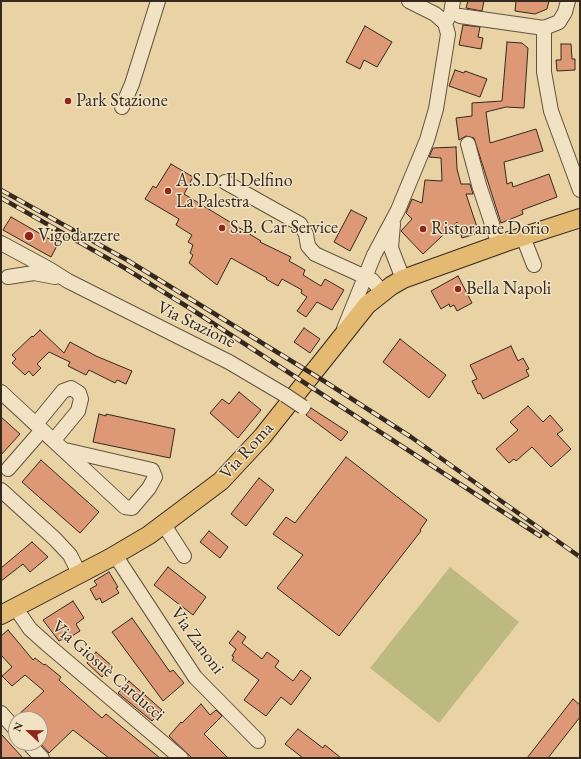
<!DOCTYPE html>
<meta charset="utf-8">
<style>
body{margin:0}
#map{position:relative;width:581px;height:759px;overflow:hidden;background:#e9d3a4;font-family:"EB Garamond",serif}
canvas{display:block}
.frame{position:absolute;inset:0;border:2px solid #34281f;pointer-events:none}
.north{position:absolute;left:8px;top:711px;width:40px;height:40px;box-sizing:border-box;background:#f1e2c4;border:1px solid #a59882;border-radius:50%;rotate:292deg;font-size:11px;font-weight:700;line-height:16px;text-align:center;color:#34281f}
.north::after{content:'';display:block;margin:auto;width:14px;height:18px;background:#8f2418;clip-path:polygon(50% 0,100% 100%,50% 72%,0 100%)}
</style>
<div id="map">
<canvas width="581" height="759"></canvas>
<div class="frame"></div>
<div class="north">N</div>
</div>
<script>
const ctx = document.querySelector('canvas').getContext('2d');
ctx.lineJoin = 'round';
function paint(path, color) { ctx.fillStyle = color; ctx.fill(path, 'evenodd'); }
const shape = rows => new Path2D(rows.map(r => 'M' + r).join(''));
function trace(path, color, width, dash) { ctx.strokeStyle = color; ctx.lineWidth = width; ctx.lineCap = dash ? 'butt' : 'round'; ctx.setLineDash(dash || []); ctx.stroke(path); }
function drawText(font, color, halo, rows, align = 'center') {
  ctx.font = font + ' "EB Garamond",serif'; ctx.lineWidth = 3; ctx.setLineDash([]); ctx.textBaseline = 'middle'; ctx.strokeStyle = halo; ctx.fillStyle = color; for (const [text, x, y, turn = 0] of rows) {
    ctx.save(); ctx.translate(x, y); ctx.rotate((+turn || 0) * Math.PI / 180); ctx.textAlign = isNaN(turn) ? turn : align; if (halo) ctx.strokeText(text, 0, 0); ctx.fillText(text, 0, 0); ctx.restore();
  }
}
const green = shape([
 [450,567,519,622,439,723,370,668]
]);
const building = shape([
 [468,1,484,1,482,11,466,8,468,1],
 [516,1,549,1,547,9,535,14,515,11,516,1],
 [463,25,480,27,478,37,483,38,481,49,459,45,463,25],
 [365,26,392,42,377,67,364,60,360,69,346,62,365,26],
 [507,42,522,43,528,48,524,108,506,107,486,112,490,143,536,129,543,151,504,162,507,184,512,182,513,187,549,174,557,197,522,210,523,214,501,223,474,138,466,136,459,140,456,118,472,116,472,103,502,101,507,42],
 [561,44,571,44,572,59,575,59,575,70,557,71,556,60,561,60,561,44],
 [455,70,464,73,465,71,487,79,480,97,449,86,455,70],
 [456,147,457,169,461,184,470,184,473,194,466,194,479,233,462,238,457,222,423,254,401,231,412,219,406,213,412,199,422,203,425,180,442,181,441,158,429,157,433,148,456,147],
 [171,164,193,177,184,194,261,241,260,242,291,257,289,261,305,270,303,275,321,286,325,279,344,290,332,310,317,302,306,317,297,311,307,297,301,293,302,290,282,279,278,286,266,279,267,278,231,258,217,285,189,263,193,255,190,253,193,245,188,242,192,235,176,225,179,219,145,199,153,186,156,188,171,164],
 [351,210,367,218,350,251,334,242,351,210],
 [11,217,58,244,51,257,3,230,11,217],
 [458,276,472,303,457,311,454,305,450,307,449,304,441,309,431,291,458,276],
 [304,328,320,339,310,353,294,342,304,328],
 [40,330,64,353,70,342,96,356,132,371,126,384,117,380,115,383,89,370,86,375,68,366,70,362,49,352,37,364,41,368,33,376,29,371,25,375,12,363,16,359,12,355,32,336,33,337,40,330],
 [400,339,446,375,429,398,383,362,400,339],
 [511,346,518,361,523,358,529,369,526,370,529,376,483,399,480,393,478,394,472,381,477,379,470,365,511,346],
 [239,392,261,410,238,438,210,413,222,399,229,404,239,392],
 [528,406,543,422,550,415,563,430,557,434,571,449,551,467,532,447,516,461,514,459,509,463,496,449,518,430,510,422,528,406],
 [311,408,348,432,341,441,306,415,311,408],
 [99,414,106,416,106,414,175,429,170,458,93,442,99,414],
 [1,417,20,434,1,455,1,417],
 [346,457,427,520,420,530,421,531,339,636,277,588,303,555,273,534,286,517,295,523,346,457],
 [41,460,99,512,80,533,22,482,41,460],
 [259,478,274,490,246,526,231,514,259,478],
 [209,531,228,547,220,558,200,542,209,531],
 [32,542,48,557,30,572,23,564,1,581,1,568,32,542],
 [168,567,206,597,193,615,154,585,168,567],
 [109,572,118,587,116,588,119,593,102,603,100,598,96,600,90,589,97,585,94,581,109,572],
 [73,601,84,618,76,624,80,631,64,641,63,639,59,641,43,620,73,601],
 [132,618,170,672,173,670,184,683,163,701,112,632,132,618],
 [8,630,33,660,35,658,44,665,45,664,61,677,59,680,102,718,106,714,160,758,109,758,73,730,49,753,40,743,40,719,18,719,16,717,44,691,25,675,12,686,2,676,12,667,1,655,1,636,8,630],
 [238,631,246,637,242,643,262,659,267,652,279,661,275,667,293,681,301,670,311,678,291,705,281,697,266,716,244,700,259,680,232,660,234,657,232,656,236,649,229,643,238,631],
 [96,652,112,666,102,677,87,663,96,652],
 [129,681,162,710,152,721,118,693,129,681],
 [573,699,580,705,580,717,548,758,527,758,573,699],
 [201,704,210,715,216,710,222,716,204,734,228,758,192,758,169,736,181,722,182,723,201,704],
 [298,729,323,748,325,745,341,758,303,758,285,744,298,729],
 [1,734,23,758,1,758,1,734]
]);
const minor = shape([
 [409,1,435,14,445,23],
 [460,16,544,28,559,22,565,12,568,1],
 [544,28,544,72,551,111,580,190],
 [122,107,132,84,158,1],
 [468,144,479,185,499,245],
 [225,182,300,224,306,234,308,246,315,254,372,280,382,292],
 [393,224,391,248,403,279],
 [523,237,534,265],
 [1,243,49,269,68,281,229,362,285,395],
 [8,277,34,273,55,277],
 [344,329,374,255,398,210,427,140,436,109,446,47,448,34,445,23,451,13,453,1],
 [1,392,125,507,132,508,149,488,155,477,152,470,65,450],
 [36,424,63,391,71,388,79,393,81,399,78,411,54,440],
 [8,469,42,430],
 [1,490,55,539,70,555,79,573],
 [164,525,184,556],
 [115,555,195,677,258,741],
 [15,607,30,629,49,646,181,758],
 [1,713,16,730],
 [28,743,42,758]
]);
const major = shape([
 [1,615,110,558,149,535,221,481,262,437,367,305,391,286,403,279,506,242,580,218]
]);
const rail = shape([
 [1,190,127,260,324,381,411,437,580,557],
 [1,198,123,267,191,309,540,536]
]);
const minorBridge = shape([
 [285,395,303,407]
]);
const markers = [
 [68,101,4,"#8f2418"],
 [168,191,4,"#8f2418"],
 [222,228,4,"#8f2418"],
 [423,229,4,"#8f2418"],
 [29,236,5,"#8f2418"],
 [458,289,4,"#8f2418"]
];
const poiNames = [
 ["Park Stazione",76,101],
 ["A.S.D. Il Delfino",176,181],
 ["La Palestra",176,202],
 ["S.B. Car Service",230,228],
 ["Ristorante Dorio",431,229],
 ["Vigodarzere",38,236],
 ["Bella Napoli",466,289]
];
const streetNames = [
 ["Via Stazione",196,325,26],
 ["Via Roma",247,451,-48],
 ["Via Zanoni",197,641,54],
 ["Via Giosuè Carducci",108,671,41]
];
paint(green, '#bdba81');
paint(building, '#dd9875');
trace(building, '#34281f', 1);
trace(minor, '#615340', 16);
trace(major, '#34281f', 20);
trace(minor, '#f1e2c4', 14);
trace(major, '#e4ba72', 18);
trace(rail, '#34281f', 4.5);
trace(rail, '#f1e2c4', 3, [9]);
trace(minorBridge, '#615340', 16, []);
trace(minorBridge, '#f1e2c4', 14);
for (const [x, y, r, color] of markers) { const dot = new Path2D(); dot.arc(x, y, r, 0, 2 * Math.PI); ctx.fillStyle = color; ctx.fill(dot); trace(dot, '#f1e2c4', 1.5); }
drawText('18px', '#34281f', '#f1e2c4', poiNames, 'left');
drawText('18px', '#34281f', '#f1e2c4', streetNames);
</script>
